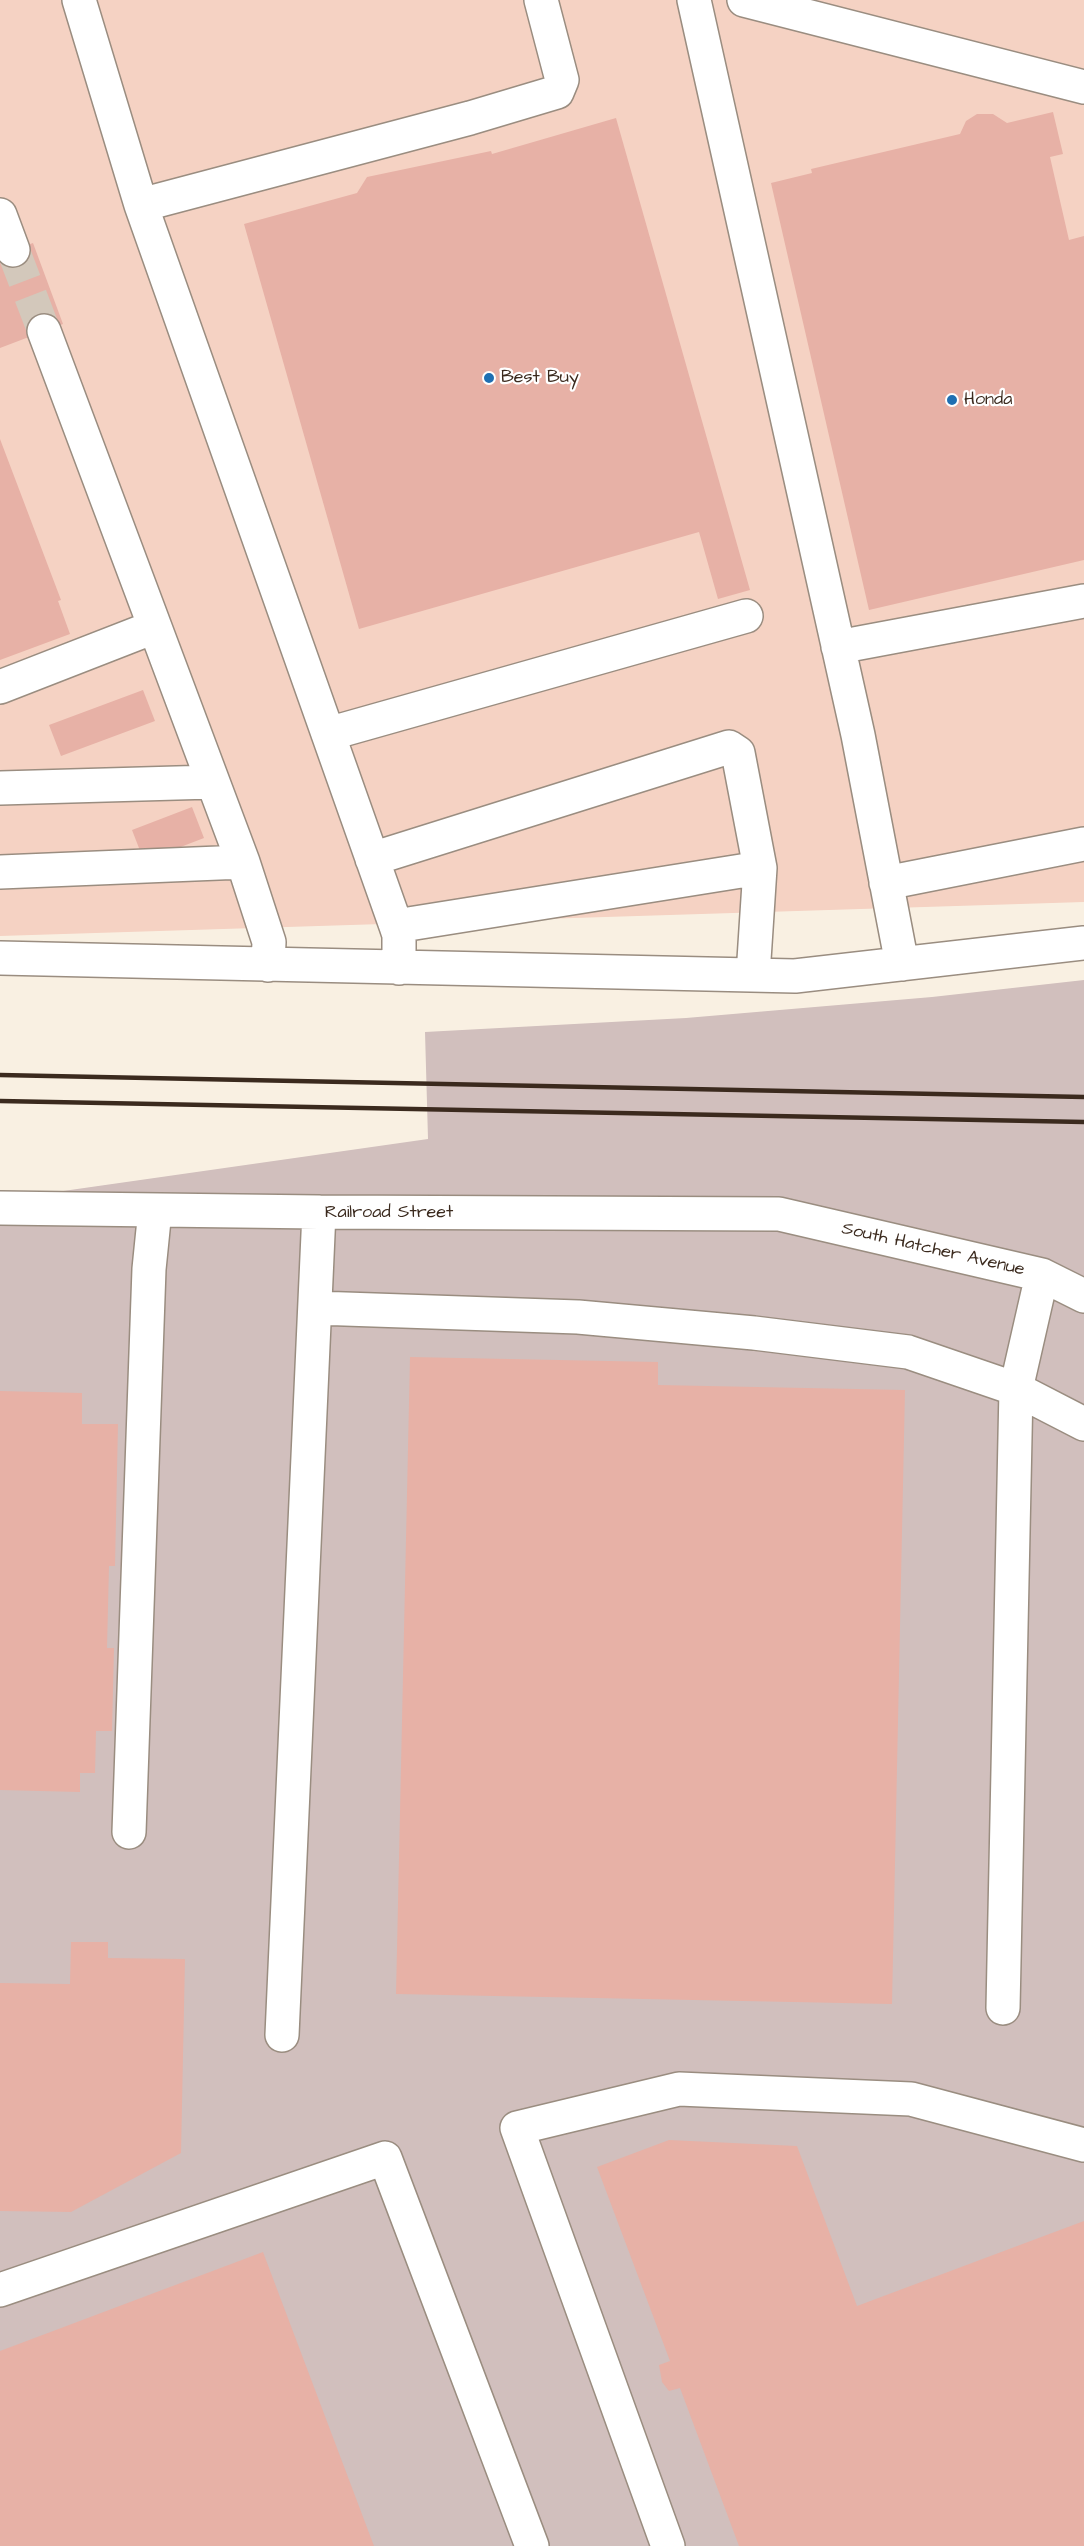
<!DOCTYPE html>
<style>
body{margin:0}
canvas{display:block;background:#f9f0e2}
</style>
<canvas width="1084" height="2546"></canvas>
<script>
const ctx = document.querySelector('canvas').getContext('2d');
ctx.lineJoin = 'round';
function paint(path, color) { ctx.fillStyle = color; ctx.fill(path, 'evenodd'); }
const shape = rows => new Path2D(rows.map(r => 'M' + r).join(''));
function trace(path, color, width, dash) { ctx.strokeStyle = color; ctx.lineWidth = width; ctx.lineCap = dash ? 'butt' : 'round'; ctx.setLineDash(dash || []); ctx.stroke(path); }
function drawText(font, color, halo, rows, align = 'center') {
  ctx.font = font + ' "Architects Daughter",sans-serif'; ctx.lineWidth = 4.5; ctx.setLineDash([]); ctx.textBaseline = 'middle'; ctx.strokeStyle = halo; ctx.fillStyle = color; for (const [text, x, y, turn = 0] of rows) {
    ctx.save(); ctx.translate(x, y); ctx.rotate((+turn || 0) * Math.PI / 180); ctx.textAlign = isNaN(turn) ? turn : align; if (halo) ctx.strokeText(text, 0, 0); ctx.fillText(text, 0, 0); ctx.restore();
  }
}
const built = shape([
 [0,0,1084,0,1084,902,0,936]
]);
const industrial = shape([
 [1084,980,1084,2546,0,2546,0,1200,428,1139,425,1032,686,1018,932,997]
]);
const building = shape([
 [1053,112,1063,154,1050,157,1069,240,1084,236,1084,560,869,610,771,183,812,173,811,169,960,134,966,121,977,114,993,114,1007,123],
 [616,118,750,590,718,599,699,532,359,629,244,224,357,193,367,177,491,151,492,154],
 [33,243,63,324,0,348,0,255],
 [0,439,61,600,58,601,70,634,0,660],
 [143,690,155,721,61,756,49,725],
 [192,807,204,838,144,861,132,830],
 [410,1357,658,1362,658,1385,905,1390,892,2004,396,1994],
 [0,1391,82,1393,82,1424,118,1424,115,1566,109,1566,107,1648,114,1648,112,1731,96,1731,95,1773,80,1773,80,1792,0,1790],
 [71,1942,108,1942,108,1958,185,1959,181,2153,71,2212,0,2211,0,1983,70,1984],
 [669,2140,797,2146,857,2306,1084,2221,1084,2546,739,2546,680,2388,669,2391,662,2382,659,2365,670,2361,597,2167],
 [263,2252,374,2546,0,2546,0,2351]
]);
const minorTunnel = shape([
 [13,250,44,331]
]);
const minor = shape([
 [79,0,141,205],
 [694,0,858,735,902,964],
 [744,0,1084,87],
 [0,215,13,250],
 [44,331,243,862,269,942,268,965],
 [838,647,1084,601],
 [0,687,154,627],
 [328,734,746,616],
 [0,788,212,782],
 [372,859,729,747,738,753,760,868],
 [0,872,243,862],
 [886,883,1084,844],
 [396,926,760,868,753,975],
 [0,958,795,976,1084,943],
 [399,968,399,935,396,926,141,205,470,118,557,92,562,80,541,0],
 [0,1208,319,1212,779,1214,1042,1275,1084,1296],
 [316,1308,578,1317,754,1333,908,1352,1016,1389,1084,1424],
 [129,1832,149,1269,155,1210],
 [1003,2008,1016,1389,1042,1275],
 [282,2035,319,1212],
 [0,2290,385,2158,532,2546],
 [668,2546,517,2128,679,2089,911,2099,1084,2145]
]);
const rail = shape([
 [0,1075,1084,1097],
 [0,1101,1084,1122]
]);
const markers = [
 [489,378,6,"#1f6fb2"],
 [952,400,6,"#1f6fb2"]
];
const poiNames = [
 ["Best Buy",501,378],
 ["Honda",964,400]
];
const streetNames = [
 ["Railroad Street",389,1213],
 ["South Hatcher Avenue",933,1250,13]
];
paint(built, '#f5d2c3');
paint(industrial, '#d1bfbd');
paint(building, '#e7b1a6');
trace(minorTunnel, '#d3c8bb', 33, [33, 16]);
trace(minor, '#9a8d80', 36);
trace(minor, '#fff', 33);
trace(rail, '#3b2a1e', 4.5);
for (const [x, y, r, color] of markers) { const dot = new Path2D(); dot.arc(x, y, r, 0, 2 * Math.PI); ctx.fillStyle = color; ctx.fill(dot); trace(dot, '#fff', 2); }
drawText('18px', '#3b2a1e', '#fff', poiNames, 'left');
drawText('18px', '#3b2a1e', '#fff', streetNames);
</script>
